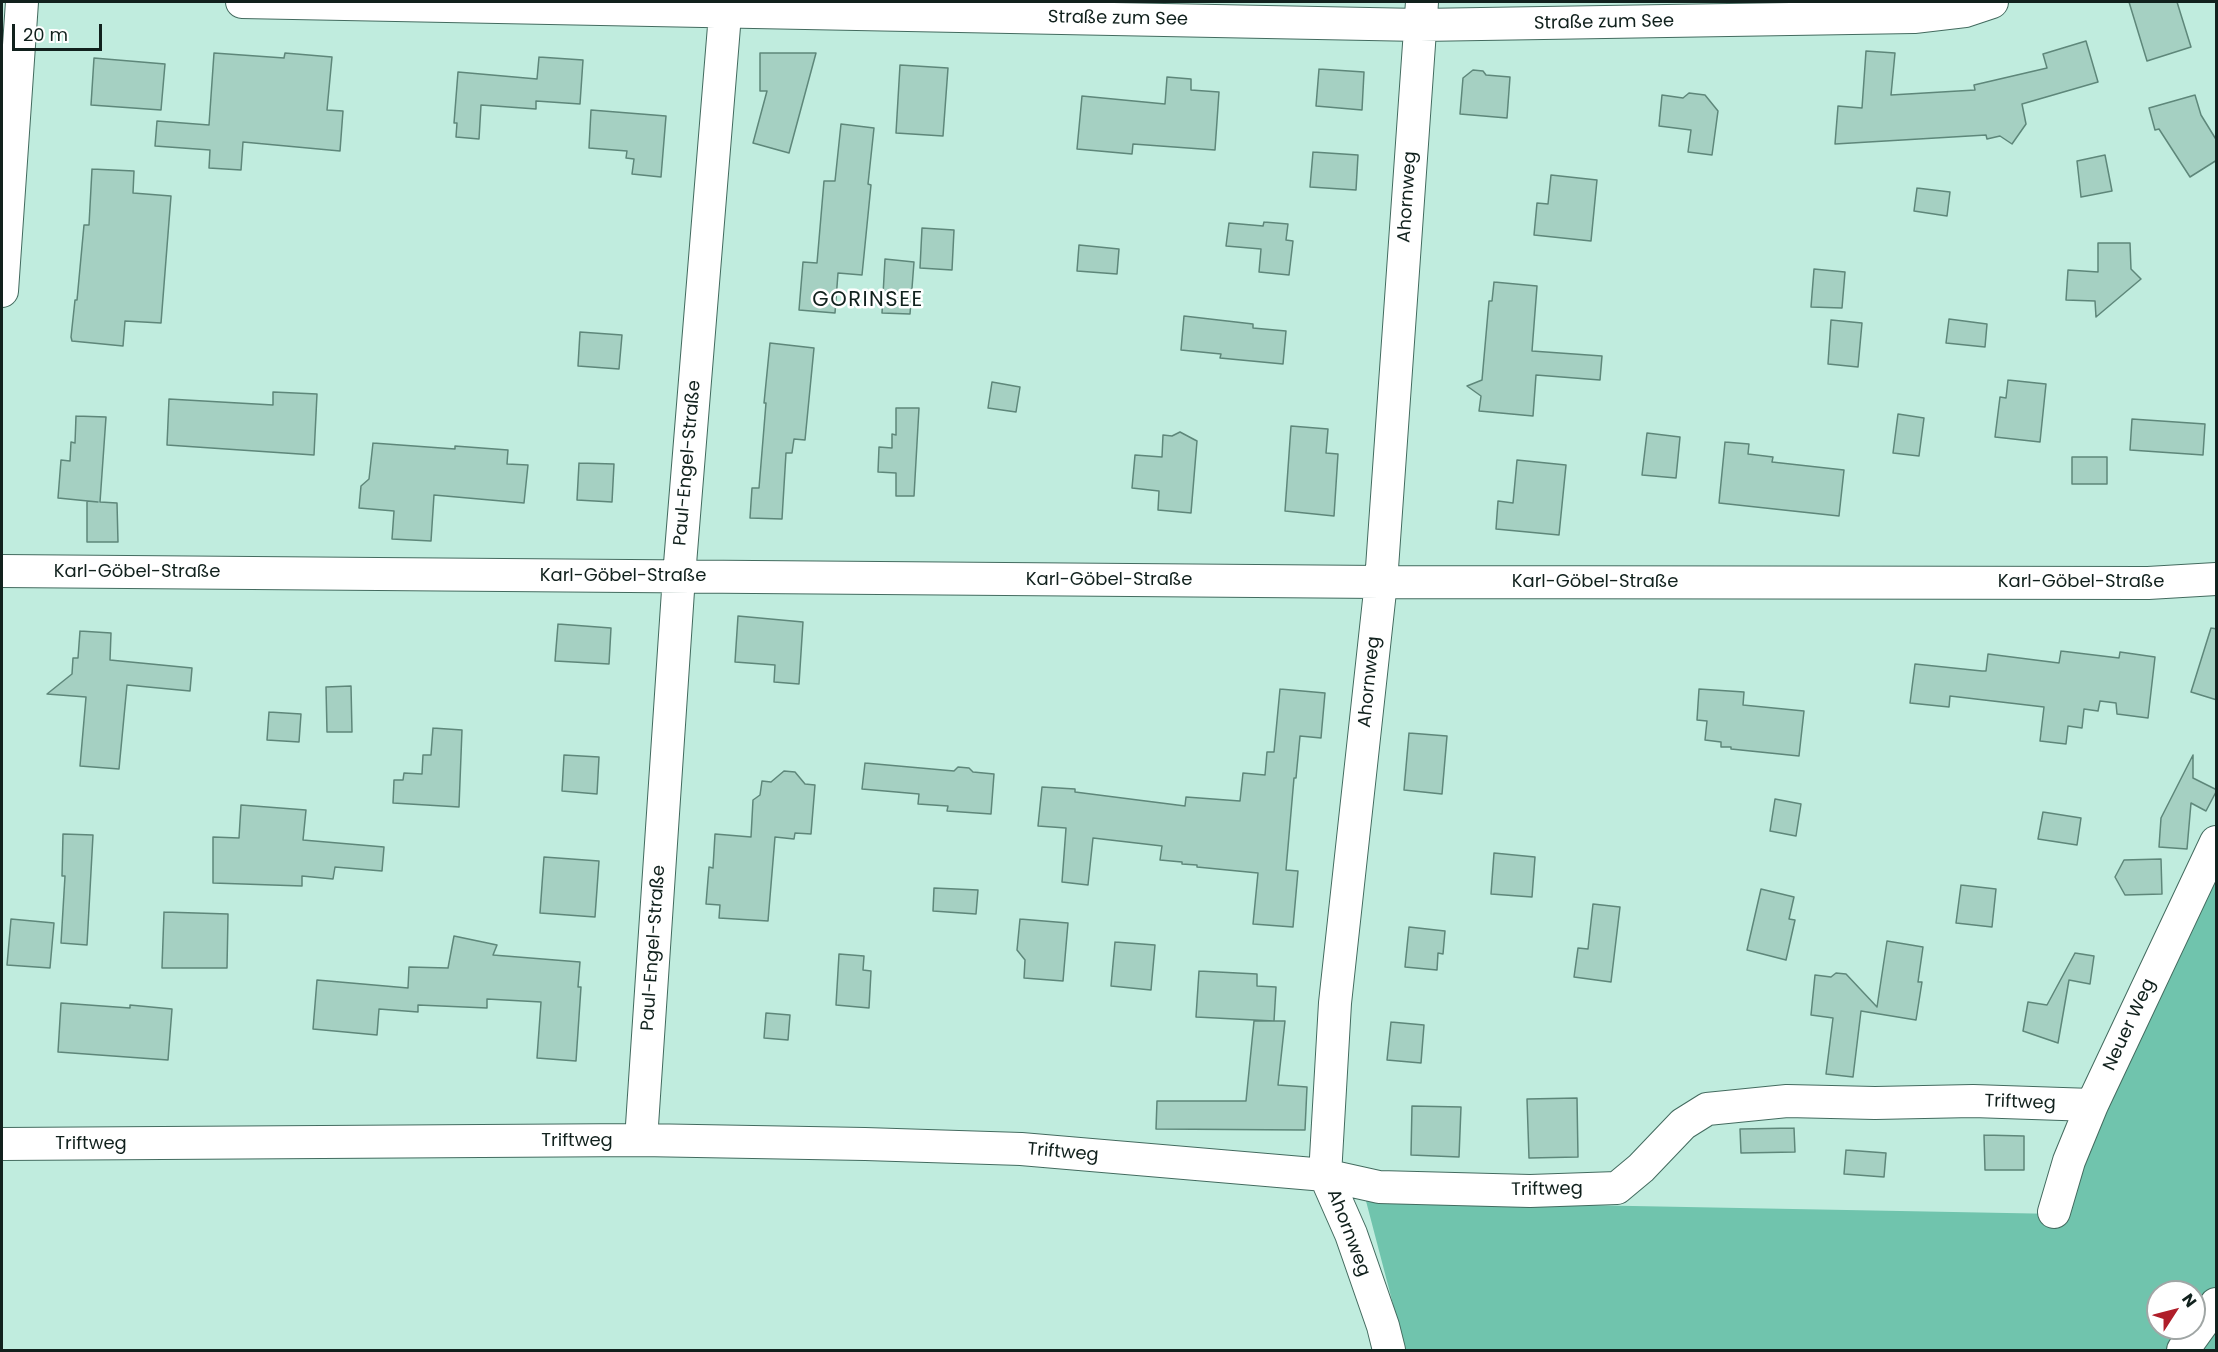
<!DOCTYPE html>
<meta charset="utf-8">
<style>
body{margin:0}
#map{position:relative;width:2218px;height:1352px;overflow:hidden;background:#c0ecde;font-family:Poppins,sans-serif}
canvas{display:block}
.frame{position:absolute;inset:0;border:3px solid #11211d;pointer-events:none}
.north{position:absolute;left:2146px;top:1280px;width:60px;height:60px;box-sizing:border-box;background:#fff;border:2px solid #a0a6a5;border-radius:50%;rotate:54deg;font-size:16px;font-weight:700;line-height:24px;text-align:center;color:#11211d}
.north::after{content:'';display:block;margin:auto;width:21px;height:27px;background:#b01e2a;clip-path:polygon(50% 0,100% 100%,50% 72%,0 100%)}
.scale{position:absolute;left:12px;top:24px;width:90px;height:27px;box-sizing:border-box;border:3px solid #11211d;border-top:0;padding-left:8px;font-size:18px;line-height:21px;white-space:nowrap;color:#11211d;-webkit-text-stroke:4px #fff;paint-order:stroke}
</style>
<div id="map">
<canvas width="2218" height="1352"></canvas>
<div class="frame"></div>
<div class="north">N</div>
<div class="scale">20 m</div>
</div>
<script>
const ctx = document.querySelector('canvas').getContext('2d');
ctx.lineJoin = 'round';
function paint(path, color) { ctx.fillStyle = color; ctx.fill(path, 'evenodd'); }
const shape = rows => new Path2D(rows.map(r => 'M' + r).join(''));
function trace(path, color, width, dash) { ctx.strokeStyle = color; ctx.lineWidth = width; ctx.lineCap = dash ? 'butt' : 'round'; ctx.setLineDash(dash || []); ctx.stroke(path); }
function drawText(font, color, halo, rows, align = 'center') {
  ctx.font = font + ' Poppins,sans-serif'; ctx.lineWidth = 5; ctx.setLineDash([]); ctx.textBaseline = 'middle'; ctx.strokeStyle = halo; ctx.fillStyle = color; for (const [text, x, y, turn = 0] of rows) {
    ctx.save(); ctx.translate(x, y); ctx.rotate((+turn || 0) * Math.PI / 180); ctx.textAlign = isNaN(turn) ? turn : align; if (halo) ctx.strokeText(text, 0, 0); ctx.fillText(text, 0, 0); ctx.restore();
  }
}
const forest = shape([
 [2216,845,2216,1350,1405,1350,1366,1201,2060,1214],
 [2158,1292,2194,1292,2194,1328,2158,1328]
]);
const building = shape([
 [2129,2,2177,2,2191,47,2147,61,2129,2],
 [2086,41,2098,82,2022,104,2026,124,2012,144,2000,136,1987,139,1986,135,1835,144,1838,106,1862,108,1866,51,1895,53,1891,95,1975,90,1974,85,2047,68,2043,54,2086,41],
 [214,53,284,58,285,53,332,57,327,110,343,111,340,151,243,142,241,170,209,168,210,150,155,146,157,121,209,125,214,53],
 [760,53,816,53,789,153,753,143,767,91,760,91,760,53],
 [539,57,583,60,580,104,536,101,536,109,481,105,479,139,456,137,457,123,454,123,458,72,537,79,539,57],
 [94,58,165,64,161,110,91,105,94,58],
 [900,65,948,68,943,136,896,133,900,65],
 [1319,69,1364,72,1362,110,1316,106,1319,69],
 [1473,70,1483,71,1486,75,1510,77,1507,118,1460,114,1463,78,1473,70],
 [1167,77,1191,79,1191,90,1219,92,1215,150,1133,144,1132,154,1077,149,1082,96,1165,104,1167,77],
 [1689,93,1705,95,1718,111,1712,155,1688,152,1691,130,1659,126,1662,95,1683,98,1689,93],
 [2195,95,2201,115,2217,141,2217,160,2190,177,2159,129,2155,130,2149,108,2195,95],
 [591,110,666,116,661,177,632,174,634,159,626,158,627,151,589,148,591,110],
 [841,124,874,128,868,184,871,185,862,275,838,273,835,313,799,310,803,262,817,263,824,181,835,181,841,124],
 [1313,152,1358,155,1356,190,1310,187,1313,152],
 [2105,155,2112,191,2081,197,2077,161,2105,155],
 [92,169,134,171,133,193,171,196,161,323,125,321,123,346,72,341,71,337,75,300,77,300,84,225,89,225,92,169],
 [1551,175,1597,180,1591,241,1534,235,1537,203,1548,204,1551,175],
 [1917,188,1950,192,1947,216,1914,211,1917,188],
 [1264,222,1288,224,1286,240,1293,241,1289,275,1259,272,1261,249,1226,246,1229,223,1263,226,1264,222],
 [922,228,954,230,952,270,920,268,922,228],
 [2098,243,2130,243,2131,269,2141,279,2096,317,2095,301,2066,300,2068,270,2098,272,2098,243],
 [1079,245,1119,249,1117,274,1077,271,1079,245],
 [885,259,914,262,910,314,882,313,885,259],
 [1814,269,1845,272,1842,308,1811,307,1814,269],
 [1494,282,1537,286,1532,351,1602,356,1600,380,1536,375,1533,416,1479,411,1481,396,1467,386,1482,380,1489,301,1492,301,1494,282],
 [1184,316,1253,324,1253,328,1286,331,1283,364,1220,358,1221,354,1181,350,1184,316],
 [1949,319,1987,324,1985,347,1946,343,1949,319],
 [1831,320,1862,323,1858,367,1828,364,1831,320],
 [580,332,622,335,619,369,578,366,580,332],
 [770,343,814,348,805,440,794,439,792,453,786,453,782,519,750,518,752,488,759,488,766,403,764,403,770,343],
 [2008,380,2046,384,2040,442,1995,437,2000,397,2006,398,2008,380],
 [992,382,1020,387,1016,412,988,408,992,382],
 [273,392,317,394,314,455,167,445,169,399,273,405,273,392],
 [896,408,919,408,914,496,896,496,896,473,878,472,879,447,892,448,892,434,896,435,896,408],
 [1898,414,1924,418,1919,456,1893,453,1898,414],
 [76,416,106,417,100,502,117,503,118,542,87,542,87,501,98,502,58,498,61,460,70,461,71,442,75,443,76,416],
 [2132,419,2205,424,2203,455,2130,450,2132,419],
 [1291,426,1328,429,1326,453,1338,454,1334,516,1285,511,1291,426],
 [1180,432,1197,441,1191,513,1158,510,1159,491,1132,488,1135,455,1162,457,1163,435,1172,436,1180,432],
 [1647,433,1680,437,1676,478,1642,475,1647,433],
 [1725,442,1749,444,1748,454,1773,457,1772,462,1844,470,1839,516,1719,503,1725,442],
 [373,443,455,449,455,446,508,450,507,464,528,465,524,503,434,495,431,541,392,539,394,511,359,508,361,486,369,479,373,443],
 [2072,457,2107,457,2107,484,2072,484,2072,457],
 [1517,460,1566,465,1559,535,1496,529,1498,501,1513,503,1517,460],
 [579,463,614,464,612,502,577,500,579,463],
 [738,616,803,622,799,684,774,682,775,665,735,662,738,616],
 [558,624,611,628,609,664,555,661,558,624],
 [2211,628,2217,629,2217,700,2191,692,2211,628],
 [80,631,111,633,110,660,192,668,190,691,127,685,119,769,80,766,86,697,47,694,72,674,73,658,78,658,80,631],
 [2061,651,2119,658,2120,652,2155,657,2148,718,2117,714,2116,703,2100,701,2098,711,2084,709,2082,728,2068,726,2066,744,2040,741,2044,707,1950,696,1949,707,1910,703,1915,664,1982,671,1986,671,1988,654,2059,663,2061,651],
 [351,686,352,732,327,732,326,687,351,686],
 [1280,689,1325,693,1321,738,1300,736,1296,778,1294,778,1286,870,1298,871,1293,927,1253,924,1258,873,1197,867,1197,865,1182,864,1182,862,1160,860,1162,846,1093,838,1088,885,1062,882,1066,828,1038,826,1042,787,1075,789,1075,792,1185,806,1186,797,1240,801,1243,773,1265,775,1267,752,1274,752,1280,689],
 [1699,689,1744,692,1743,705,1804,711,1799,756,1731,749,1731,747,1721,747,1721,742,1705,740,1707,721,1697,720,1699,689],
 [269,712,301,714,299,742,267,740,269,712],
 [433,728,462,730,459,807,393,803,394,780,403,780,404,773,422,774,423,755,431,755,433,728],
 [1409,733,1447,736,1442,794,1404,790,1409,733],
 [564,755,599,757,597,794,562,791,564,755],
 [2193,755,2193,778,2217,790,2206,811,2191,803,2187,849,2159,847,2161,818,2193,755],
 [865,763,954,771,958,767,969,768,973,772,994,774,991,814,947,811,948,806,918,804,919,794,862,789,865,763],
 [784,771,795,772,805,784,815,785,811,834,795,833,794,839,775,837,768,921,719,918,720,905,706,904,709,867,713,868,715,834,751,837,753,800,760,795,762,781,771,782,784,771],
 [1775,799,1801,804,1796,836,1770,831,1775,799],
 [241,805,306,810,303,840,384,847,382,871,335,867,333,879,302,876,302,886,213,883,213,837,239,838,241,805],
 [2043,812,2081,818,2077,845,2038,839,2043,812],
 [63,834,93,835,87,945,61,943,65,876,62,876,63,834],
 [1494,853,1535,857,1532,897,1491,894,1494,853],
 [544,857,599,861,595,917,540,913,544,857],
 [2161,859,2162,894,2125,895,2115,877,2124,860,2161,859],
 [1961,885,1996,889,1992,927,1956,923,1961,885],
 [934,888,978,890,976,914,933,911,934,888],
 [1761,889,1794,897,1789,919,1795,920,1786,960,1747,950,1761,889],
 [1593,904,1620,907,1611,982,1574,977,1578,948,1588,949,1593,904],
 [164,912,228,914,227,968,162,968,164,912],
 [11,919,54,923,50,968,7,965,11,919],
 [1020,919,1068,923,1063,981,1024,978,1025,960,1017,950,1020,919],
 [1409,927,1445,931,1443,954,1438,953,1437,970,1405,967,1409,927],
 [454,936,497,945,493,955,580,962,578,987,581,987,576,1061,537,1058,541,1002,487,999,487,1008,418,1005,418,1012,379,1009,377,1035,313,1029,317,980,408,988,409,967,448,968,454,936],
 [1887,941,1923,947,1918,982,1922,982,1916,1020,1861,1011,1853,1077,1826,1074,1833,1018,1811,1015,1815,975,1831,977,1836,973,1846,974,1877,1007,1887,941],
 [1115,942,1155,945,1151,990,1111,986,1115,942],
 [2075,953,2094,956,2090,984,2069,980,2058,1043,2023,1031,2028,1002,2047,1005,2075,953],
 [839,954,864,956,863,970,871,971,869,1008,836,1005,839,954],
 [1199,971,1257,974,1257,986,1276,987,1274,1021,1196,1017,1199,971],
 [61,1003,130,1008,130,1005,172,1009,168,1060,58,1052,61,1003],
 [766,1013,790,1015,788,1040,764,1038,766,1013],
 [1254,1021,1285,1021,1278,1085,1307,1087,1305,1130,1156,1129,1157,1101,1246,1101,1254,1021],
 [1391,1022,1424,1025,1421,1063,1387,1060,1391,1022],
 [1577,1098,1578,1157,1529,1158,1527,1099,1577,1098],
 [1412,1106,1461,1107,1459,1157,1411,1155,1412,1106],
 [1794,1128,1795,1152,1741,1153,1740,1129,1794,1128],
 [1984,1135,2024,1136,2024,1170,1985,1170,1984,1135],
 [1846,1150,1886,1153,1884,1177,1844,1174,1846,1150]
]);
const minor = shape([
 [242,2,1420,25,1914,17,1965,11,1992,2],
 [2,291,22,2],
 [2,571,1381,582,2148,583,2216,579],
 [641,1140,679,576,726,2],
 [2,1144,641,1140,865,1144,1021,1149,1325,1175,1379,1187,1530,1191,1617,1188,1641,1168,1683,1124,1707,1109,1787,1101,1875,1103,1973,1101,2092,1105],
 [2054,1212,2069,1161,2092,1105,2216,842],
 [1389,1350,1383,1326,1351,1234,1325,1175,1335,1003,1381,582,1422,2],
 [2183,1350,2216,1304]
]);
const streetNames = [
 ["Straße zum See",1118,19,1],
 ["Straße zum See",1604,23,-1],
 ["Ahornweg",1408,197,-86],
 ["Paul-Engel-Straße",688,463,-85],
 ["Karl-Göbel-Straße",137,572],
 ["Karl-Göbel-Straße",623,576],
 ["Karl-Göbel-Straße",1109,580],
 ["Karl-Göbel-Straße",1595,582],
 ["Karl-Göbel-Straße",2081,582],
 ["Ahornweg",1370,682,-84],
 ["Paul-Engel-Straße",654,948,-86],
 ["Neuer Weg",2130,1025,-65],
 ["Triftweg",2020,1103,2],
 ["Triftweg",577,1141],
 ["Triftweg",91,1144],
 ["Triftweg",1063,1153,5],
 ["Triftweg",1547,1190,-1],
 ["Ahornweg",1348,1233,69]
];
const quarterNames = [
 ["GORINSEE",868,301]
];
paint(forest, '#70c4ad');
paint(building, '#a5d0c2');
trace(building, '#5e877a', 1.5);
trace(minor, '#436b5f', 34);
trace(minor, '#fff', 32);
drawText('18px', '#11211d', '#fff', streetNames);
ctx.letterSpacing = '1.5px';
drawText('21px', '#11211d', '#fff', quarterNames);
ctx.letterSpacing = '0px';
</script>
